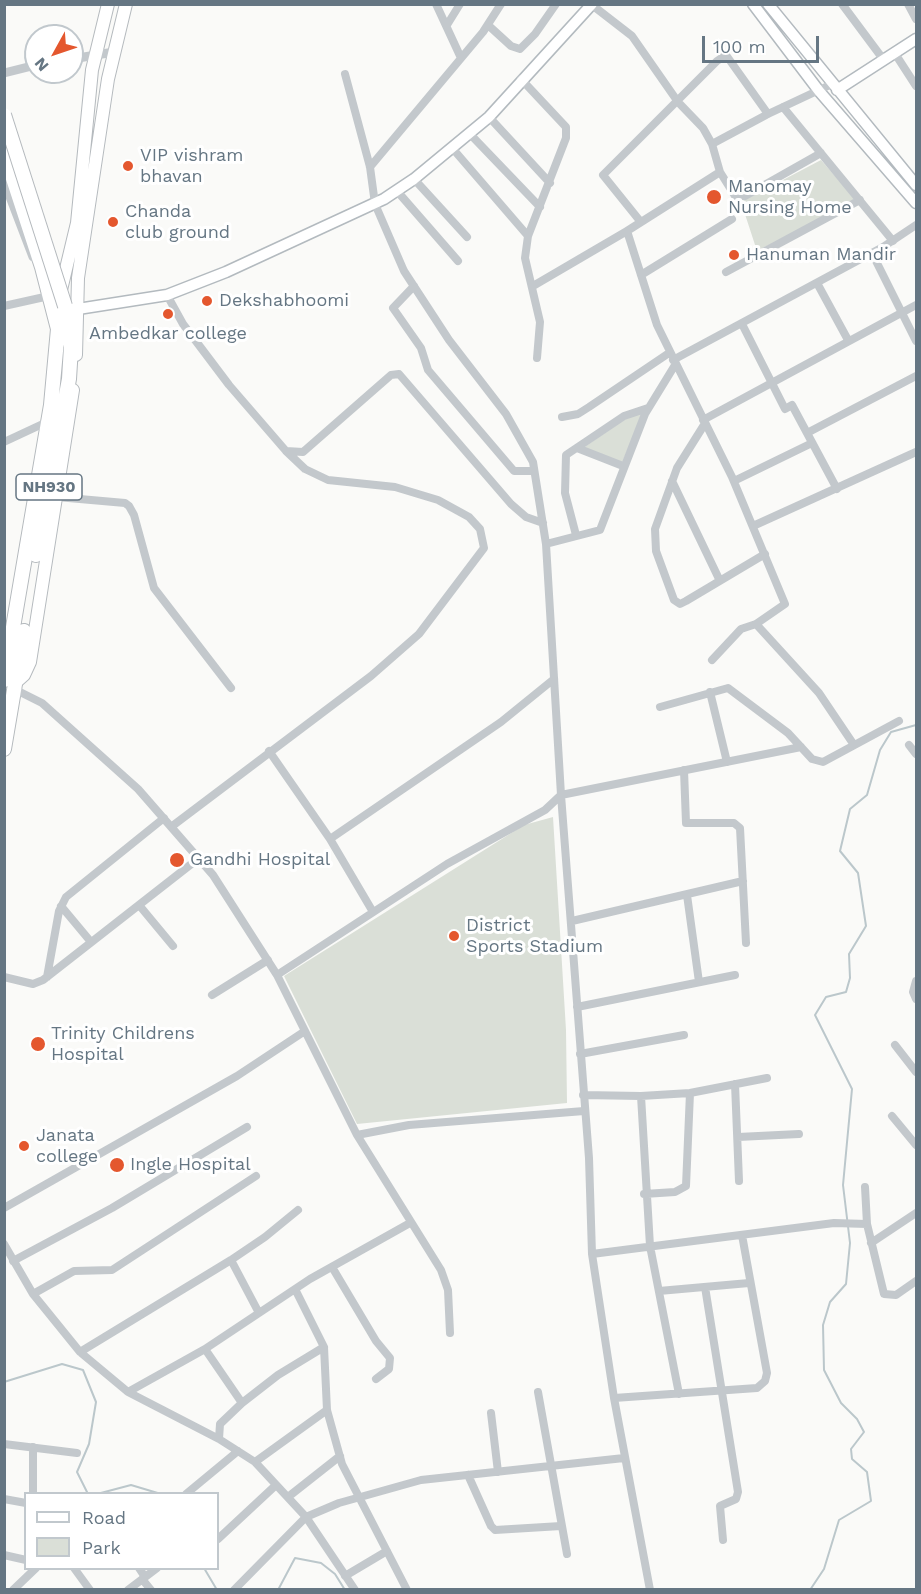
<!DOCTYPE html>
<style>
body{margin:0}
#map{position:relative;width:921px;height:1594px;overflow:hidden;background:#fafaf8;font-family:"Work Sans",sans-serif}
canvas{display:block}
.frame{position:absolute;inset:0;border:6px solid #657683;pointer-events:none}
.legend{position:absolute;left:24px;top:1492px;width:195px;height:78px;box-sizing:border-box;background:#fff;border:2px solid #c1c8cd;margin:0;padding:8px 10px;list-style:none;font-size:18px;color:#657683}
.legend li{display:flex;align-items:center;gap:12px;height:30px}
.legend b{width:30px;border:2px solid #c1c8cd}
.north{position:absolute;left:24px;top:24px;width:60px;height:60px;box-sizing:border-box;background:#fff;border:2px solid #c1c8cd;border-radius:50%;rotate:230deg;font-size:16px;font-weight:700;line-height:24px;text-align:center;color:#657683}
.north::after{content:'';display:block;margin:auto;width:21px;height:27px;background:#e4572e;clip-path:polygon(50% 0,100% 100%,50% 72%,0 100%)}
.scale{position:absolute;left:702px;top:36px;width:117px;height:27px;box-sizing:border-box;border:3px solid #657683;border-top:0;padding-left:8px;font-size:18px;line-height:21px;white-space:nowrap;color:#657683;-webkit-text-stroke:4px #fff;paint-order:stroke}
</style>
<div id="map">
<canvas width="921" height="1594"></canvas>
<div class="frame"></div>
<ul class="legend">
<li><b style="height:8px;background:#fff"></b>Road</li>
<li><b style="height:16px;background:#dadfd7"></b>Park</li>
</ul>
<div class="north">N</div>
<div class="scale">100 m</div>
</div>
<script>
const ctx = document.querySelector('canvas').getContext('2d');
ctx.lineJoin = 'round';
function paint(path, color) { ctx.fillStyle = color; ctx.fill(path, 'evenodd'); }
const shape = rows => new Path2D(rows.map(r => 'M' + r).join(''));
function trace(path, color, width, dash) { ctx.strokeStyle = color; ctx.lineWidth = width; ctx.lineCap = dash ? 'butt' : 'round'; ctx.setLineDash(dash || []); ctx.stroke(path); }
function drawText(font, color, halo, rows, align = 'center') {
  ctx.font = font + ' "Work Sans",sans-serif'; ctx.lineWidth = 6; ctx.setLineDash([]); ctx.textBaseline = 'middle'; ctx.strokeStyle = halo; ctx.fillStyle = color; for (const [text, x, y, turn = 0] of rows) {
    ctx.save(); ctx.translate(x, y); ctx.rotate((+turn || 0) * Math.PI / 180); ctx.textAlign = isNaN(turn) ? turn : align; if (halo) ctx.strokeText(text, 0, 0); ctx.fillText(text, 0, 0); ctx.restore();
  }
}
const green = shape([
 [821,160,856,200,757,251,741,202],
 [643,412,622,463,583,448,627,418],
 [553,817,566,1030,567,1103,357,1124,284,976,524,825]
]);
const stream = shape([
 [4,1382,62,1364,83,1370,96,1402,89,1444,77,1472,88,1494],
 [97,1494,131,1485,161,1494],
 [204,1568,217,1590],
 [278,1590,295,1558,321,1563,335,1574,345,1590],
 [810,1590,824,1569,839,1520,871,1501,867,1472,852,1459,851,1449,864,1432,857,1419,841,1403,824,1370,823,1325,830,1302,846,1284,850,1243,843,1185,852,1089,815,1015,826,997,846,992,850,978,849,954,866,926,858,873,840,851,850,809,867,795,880,750,891,732,916,725]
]);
const minor = shape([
 [436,4,461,58],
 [842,4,883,59],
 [908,4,916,19],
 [592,5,632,36,678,102,703,128,712,144,720,172,735,196,745,196,821,153],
 [447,25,460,4],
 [488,25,511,46,520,49,535,34,556,4],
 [894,52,916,86],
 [345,74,370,167,375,204,404,271,449,340,506,414,533,462,546,544,561,795,589,1158,592,1254,614,1398,650,1590],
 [521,79,566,127,566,138,528,236,525,258,540,322,537,358],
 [783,107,893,241],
 [489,117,550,183],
 [469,133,540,207],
 [712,144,768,114,832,84],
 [453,149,528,236],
 [370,167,483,32,501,4],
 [414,179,467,237],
 [397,191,458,261],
 [640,221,603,175,717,61,726,55,768,114],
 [872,253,916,341],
 [726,272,860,200],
 [641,275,732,219],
 [817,283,848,340],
 [414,286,393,308,421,348,428,370,514,471,534,471],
 [533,286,627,231],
 [167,295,183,324,229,385,286,451,303,452,391,375,399,374,511,504,526,517,543,523],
 [4,306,49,296],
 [742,324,785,409,792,405,837,489],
 [673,360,883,247,916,225],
 [562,417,578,414,589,407,669,353],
 [703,420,916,305],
 [704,425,677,468,655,529,656,551,674,600,680,604,686,601,765,554],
 [807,433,916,376],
 [4,442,49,421],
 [577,448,623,466],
 [672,481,720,581],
 [734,481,812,443],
 [57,497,125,503,129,506,134,515,154,588,231,688],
 [753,526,916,452],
 [576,535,565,493,566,455,624,416,648,408],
 [546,544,600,530,645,414,675,365],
 [756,624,819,693,854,745],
 [712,660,741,629,756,624,785,604,732,477,657,325,627,231,720,172],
 [14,689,42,703,138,789,213,875,277,975,357,1135,409,1125,584,1111],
 [710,692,727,762],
 [660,707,728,688,788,733,812,759,823,762,899,721],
 [909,745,916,754],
 [269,751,330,839,373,912],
 [684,770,686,823,734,823,740,828,746,943],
 [171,827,371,676,419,634,484,548,480,529,469,517,438,500,395,487,328,480,305,469,286,451],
 [330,839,501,722,554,679],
 [687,895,699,982],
 [139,905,173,946],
 [61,906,91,942],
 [572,921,743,881],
 [277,975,447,864,545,810,561,795,801,747],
 [4,977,33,984,43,980,199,858],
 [47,977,59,911,66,897,164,818],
 [916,981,913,992,916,999],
 [212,995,268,960],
 [577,1007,735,975],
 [895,1045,916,1072],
 [580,1054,684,1035],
 [735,1084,739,1181],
 [583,1095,641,1096,690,1093,767,1078],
 [641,1096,650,1246,679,1394],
 [892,1116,916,1145],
 [357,1135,441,1270,448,1290,450,1333],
 [738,1137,799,1134],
 [865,1187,867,1224,884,1294,896,1295,916,1281],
 [644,1194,675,1192,686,1186,690,1093],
 [4,1208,237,1076,305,1031],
 [871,1243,916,1213],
 [4,1244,33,1294,80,1352,128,1392,205,1349,242,1403,220,1424,219,1439,255,1462,306,1517,339,1503,421,1480,624,1458],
 [592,1254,834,1223,867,1224],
 [231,1260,259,1313],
 [13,1261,112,1208,247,1127],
 [332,1267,376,1341,390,1358,389,1369,376,1379],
 [705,1287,738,1492,736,1499,720,1506,723,1540],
 [295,1289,324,1347,327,1410,342,1464,407,1590],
 [659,1291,749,1283],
 [33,1294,74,1271,112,1270,256,1176],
 [205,1349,310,1279,410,1223],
 [80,1352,231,1260,265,1237,298,1210],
 [128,1392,219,1439],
 [538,1392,567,1554],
 [614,1398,757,1388,765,1381,767,1373,742,1235],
 [242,1403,278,1375,324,1347],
 [491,1413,498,1472],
 [4,1444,77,1453],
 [255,1462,327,1410],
 [468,1475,491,1526,495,1530,561,1526],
 [33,1494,33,1447],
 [186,1494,238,1451],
 [288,1497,340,1456],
 [4,1499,26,1503],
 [218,1539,276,1485],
 [4,1555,26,1560],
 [74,1568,90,1590],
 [139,1568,145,1577],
 [345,1576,387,1551],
 [142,1579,151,1590],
 [13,1590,36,1568],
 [128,1590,157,1568],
 [234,1590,306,1517,355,1590]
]);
const tertiary = shape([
 [72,59,114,52],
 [4,73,36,65],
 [4,181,33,257]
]);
const secondary = shape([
 [753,4,819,91,916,203],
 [768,4,916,185],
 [837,90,916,39],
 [78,309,167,295,226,272,384,199,414,179,489,117,592,4]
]);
const primary = shape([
 [60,294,77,223,92,70,108,4],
 [76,355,78,278,108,79,126,4],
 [15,683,24,675,30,662,73,390]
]);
const trunk = shape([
 [4,151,42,267,58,329,51,405,4,680],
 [36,555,69,379,71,347,65,306],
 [4,749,24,631]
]);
const trunkBridge = shape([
 [4,115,65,306]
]);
const markers = [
 [128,166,6,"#e4572e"],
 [714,197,8,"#e4572e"],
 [113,222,6,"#e4572e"],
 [734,255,6,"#e4572e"],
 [207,301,6,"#e4572e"],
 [168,314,6,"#e4572e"],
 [177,860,8,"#e4572e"],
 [454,936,6,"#e4572e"],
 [38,1044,8,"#e4572e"],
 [24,1146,6,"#e4572e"],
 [117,1165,8,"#e4572e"]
];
const shields = [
 [49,487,66]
];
const shieldNames = [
 ["NH930",49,487]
];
const poiNames = [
 ["VIP vishram",140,156],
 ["bhavan",140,177],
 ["Manomay",728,187],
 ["Nursing Home",728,208],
 ["Chanda",125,212],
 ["club ground",125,233],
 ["Hanuman Mandir",746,255],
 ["Dekshabhoomi",219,301],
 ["Ambedkar college",168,334,"center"],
 ["Gandhi Hospital",190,860],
 ["District",466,926],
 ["Sports Stadium",466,947],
 ["Trinity Childrens",51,1034],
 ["Hospital",51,1055],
 ["Janata",36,1136],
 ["college",36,1157],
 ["Ingle Hospital",130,1165]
];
paint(green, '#dadfd7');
trace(stream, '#bbc7cb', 2);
trace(secondary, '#b3babf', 13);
trace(primary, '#b5babe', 14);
trace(trunk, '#b4b9bd', 16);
trace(minor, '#c3c8cc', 8);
trace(tertiary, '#c3c8cc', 9);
trace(secondary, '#fff', 10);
trace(primary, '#fff', 12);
trace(trunk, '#fff', 14);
trace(trunkBridge, '#b4b9bd', 16, []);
trace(trunkBridge, '#fff', 14);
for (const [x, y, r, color] of markers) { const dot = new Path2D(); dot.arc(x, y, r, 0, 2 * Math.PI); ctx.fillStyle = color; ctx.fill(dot); trace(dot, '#fff', 2); }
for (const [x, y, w] of shields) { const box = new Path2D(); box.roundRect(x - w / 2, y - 13, w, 26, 4.5); ctx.fillStyle = '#fff'; ctx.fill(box); trace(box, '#657683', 1.5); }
drawText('bold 16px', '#657683', null, shieldNames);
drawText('18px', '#657683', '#fff', poiNames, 'left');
</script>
